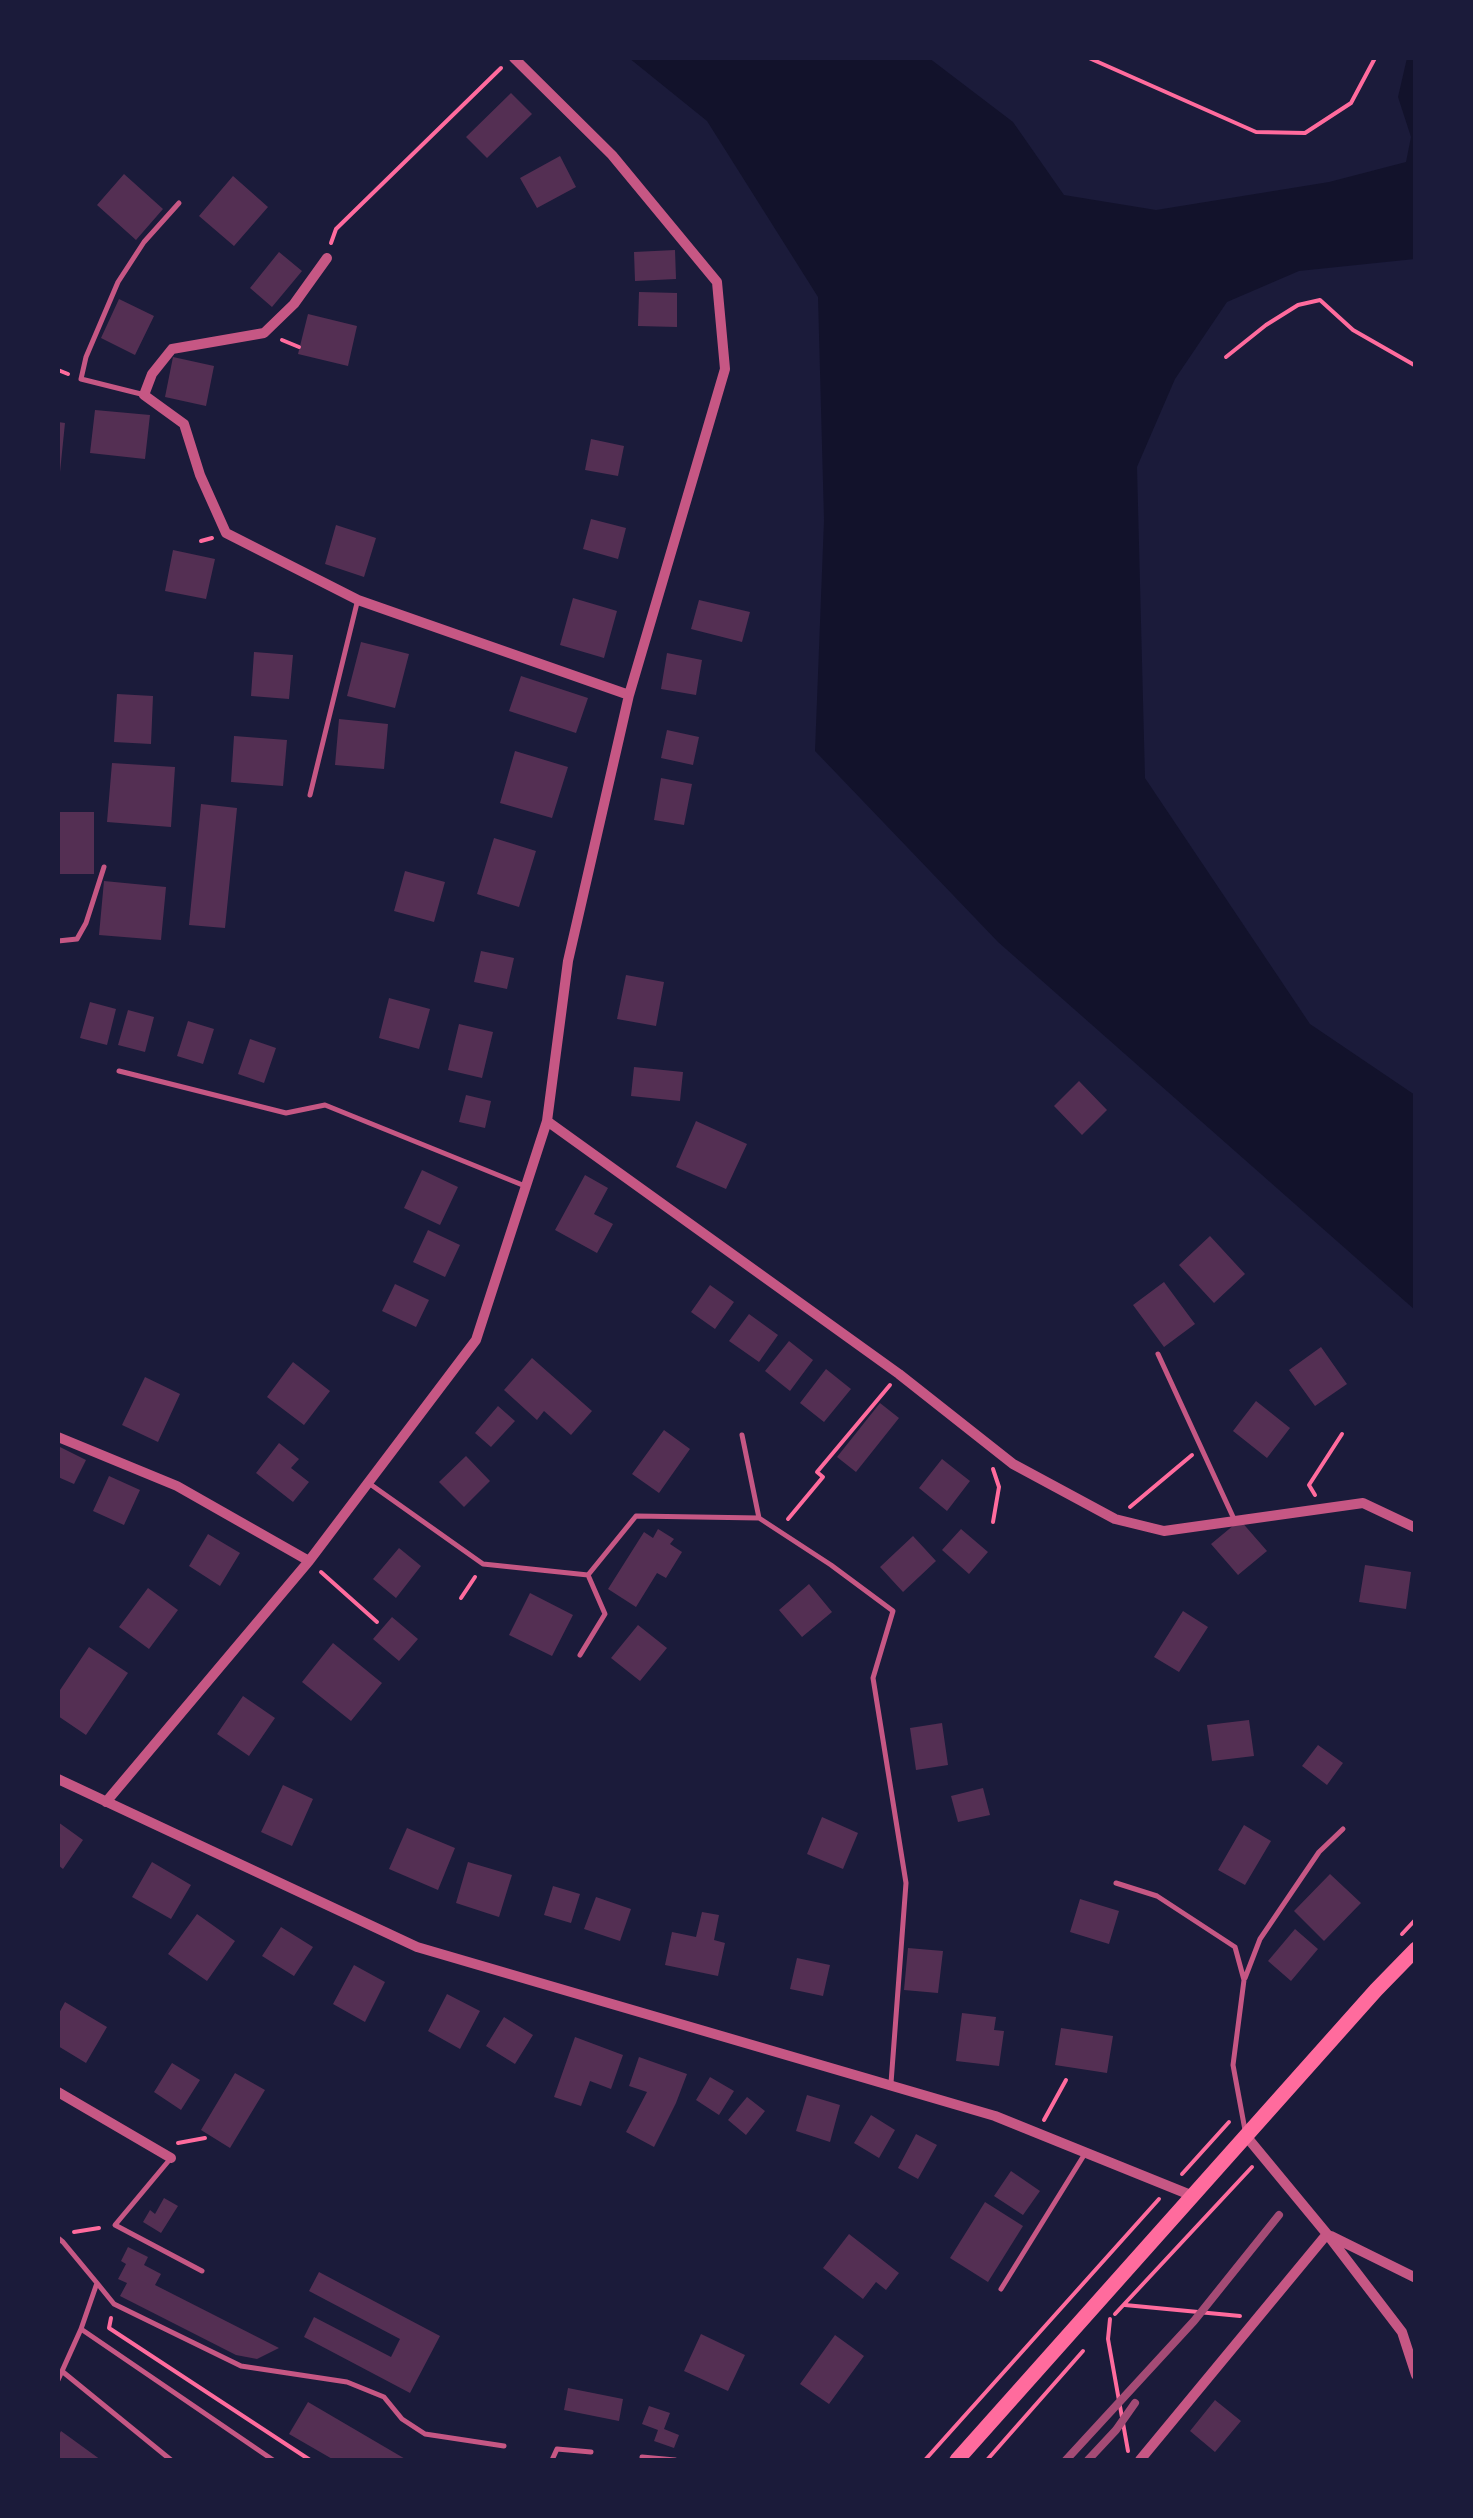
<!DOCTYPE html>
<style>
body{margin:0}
#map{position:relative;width:1473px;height:2518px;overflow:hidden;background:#1b1b3a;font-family:"Crimson Pro",serif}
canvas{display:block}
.frame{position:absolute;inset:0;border:60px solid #1b1b3a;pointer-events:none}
</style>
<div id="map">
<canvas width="1473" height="2518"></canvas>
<div class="frame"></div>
</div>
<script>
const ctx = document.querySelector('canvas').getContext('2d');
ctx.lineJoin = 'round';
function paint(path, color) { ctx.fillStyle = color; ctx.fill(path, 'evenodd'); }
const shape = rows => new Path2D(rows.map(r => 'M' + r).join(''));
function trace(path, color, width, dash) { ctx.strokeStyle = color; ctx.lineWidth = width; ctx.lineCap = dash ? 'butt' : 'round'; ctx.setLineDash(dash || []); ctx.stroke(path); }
const water = shape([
 [629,58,929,58,1013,122,1064,195,1156,210,1329,182,1406,162,1411,137,1398,97,1407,58,1415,58,1415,259,1299,271,1227,302,1175,379,1137,467,1145,778,1310,1024,1415,1095,1415,1310,998,942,815,751,824,520,818,297,707,121]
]);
const building = shape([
 [511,93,532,114,487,158,466,137],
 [560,156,576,187,537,208,520,178],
 [124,174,163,209,136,240,97,205],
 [233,176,268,207,234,246,199,216],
 [675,250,676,279,635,281,634,252],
 [279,252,302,271,272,307,250,288],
 [639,292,677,293,677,327,638,326],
 [119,299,154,316,135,355,101,338],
 [308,314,357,326,348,366,298,354],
 [173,357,214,366,206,406,165,397],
 [95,410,150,415,145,459,90,453],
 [58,422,65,423,60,472,58,472],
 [591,439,624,446,618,476,585,470],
 [591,519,626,528,618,559,583,549],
 [336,525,376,538,364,577,325,564],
 [173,550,215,559,206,599,165,591],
 [573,598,617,611,604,658,560,645],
 [699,600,750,612,742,642,691,629],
 [361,642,409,654,395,708,347,696],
 [254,652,293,655,289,699,251,696],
 [667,653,702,660,696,695,661,689],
 [521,676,588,698,576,733,509,711],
 [117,694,153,696,151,744,114,742],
 [339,719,388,724,384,769,335,765],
 [667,730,699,737,693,765,661,758],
 [234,736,287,740,283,786,231,782],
 [515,751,568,767,552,818,500,803],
 [112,763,175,767,171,827,107,822],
 [661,778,692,784,684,825,654,820],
 [201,804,237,808,225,928,189,925],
 [58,812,94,812,94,874,58,874],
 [494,838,536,851,519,907,477,894],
 [405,871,445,882,434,922,394,911],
 [104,881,166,887,161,940,99,935],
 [481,951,514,958,507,989,474,982],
 [626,975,664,982,656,1026,617,1019],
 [389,998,430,1009,419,1049,379,1038],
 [90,1002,116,1009,107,1045,80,1038],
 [128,1010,154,1017,145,1052,118,1045],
 [188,1021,214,1029,203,1064,177,1056],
 [459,1024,493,1032,482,1078,448,1070],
 [250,1039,276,1048,264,1083,238,1074],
 [634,1067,683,1072,680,1101,631,1096],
 [1079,1081,1107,1110,1082,1135,1054,1106],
 [466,1095,491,1101,485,1128,459,1122],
 [696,1121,747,1144,726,1189,676,1167],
 [422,1170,458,1187,440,1225,404,1208],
 [585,1175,608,1188,594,1214,613,1224,597,1253,555,1230],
 [428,1230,460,1245,445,1277,413,1262],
 [1210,1236,1245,1274,1214,1303,1179,1265],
 [1164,1282,1195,1324,1164,1347,1133,1305],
 [395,1284,429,1300,416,1327,382,1311],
 [710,1285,734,1302,715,1329,691,1312],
 [749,1314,778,1335,759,1362,729,1341],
 [789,1341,813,1360,790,1391,765,1371],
 [1321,1347,1347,1384,1315,1406,1289,1370],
 [532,1358,592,1411,571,1435,544,1411,537,1420,504,1390],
 [293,1362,330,1391,304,1425,267,1397],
 [826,1369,851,1389,824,1422,800,1403],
 [145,1377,180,1394,158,1442,122,1425],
 [1256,1401,1290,1428,1267,1458,1233,1431],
 [880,1403,899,1418,856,1472,837,1457],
 [498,1406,515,1421,491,1447,475,1433],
 [664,1430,690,1449,659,1493,632,1474],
 [279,1443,299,1459,291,1468,309,1482,293,1502,256,1473],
 [58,1446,86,1460,74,1484,58,1477],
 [466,1456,490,1481,464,1507,439,1482],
 [942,1459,970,1481,947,1511,919,1488],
 [109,1476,140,1490,124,1525,93,1511],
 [1240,1520,1267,1551,1238,1575,1211,1544],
 [658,1529,674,1539,670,1544,682,1552,666,1578,657,1573,636,1607,608,1589,644,1532,653,1538],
 [961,1529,988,1552,969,1574,942,1550],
 [208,1534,240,1553,220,1586,189,1566],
 [913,1536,936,1561,903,1592,880,1567],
 [399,1548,421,1566,396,1598,373,1579],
 [1365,1565,1411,1572,1406,1609,1359,1602],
 [809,1584,832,1612,802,1637,779,1610],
 [148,1588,178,1610,149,1649,119,1627],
 [530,1593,573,1615,552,1656,509,1635],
 [1183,1611,1208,1627,1179,1672,1154,1657],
 [392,1617,418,1639,399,1661,373,1639],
 [638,1625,667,1648,640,1681,611,1658],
 [333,1643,382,1683,351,1721,302,1682],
 [89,1647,128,1673,86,1735,58,1716,58,1693],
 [243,1696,275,1718,249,1756,217,1734],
 [1249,1720,1254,1756,1212,1761,1207,1725],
 [942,1723,948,1765,916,1770,910,1728],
 [1318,1745,1343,1763,1327,1785,1302,1766],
 [283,1785,313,1799,292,1846,261,1832],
 [983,1788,990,1815,958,1822,951,1796],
 [822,1817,858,1833,843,1869,807,1854],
 [58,1822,83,1840,63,1869,58,1865],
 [1244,1825,1271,1841,1245,1885,1218,1870],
 [407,1828,455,1848,438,1890,389,1869],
 [152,1862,191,1885,171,1919,132,1897],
 [468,1862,512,1875,499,1917,456,1903],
 [1330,1874,1361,1903,1324,1941,1294,1911],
 [553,1886,580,1894,571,1923,544,1915],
 [596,1897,631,1909,620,1941,584,1929],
 [1080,1899,1119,1911,1109,1944,1070,1932],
 [702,1912,719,1915,714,1940,725,1943,718,1976,665,1965,672,1932,696,1937],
 [197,1914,235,1941,207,1981,168,1954],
 [281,1927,313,1947,294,1976,262,1956],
 [1295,1929,1318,1949,1291,1981,1268,1961],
 [908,1948,943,1951,938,1993,904,1990],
 [797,1958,830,1965,823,1996,790,1989],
 [354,1965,385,1982,365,2022,333,2004],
 [447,1994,480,2011,460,2049,428,2031],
 [65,2002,107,2027,86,2063,58,2046,58,2015],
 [962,2013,996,2017,994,2030,1004,2031,999,2066,956,2061],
 [504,2017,533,2035,515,2064,486,2046],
 [1061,2028,1113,2036,1107,2073,1055,2065],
 [575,2037,623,2055,611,2089,590,2081,581,2106,554,2097],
 [639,2057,687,2074,676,2103,654,2147,626,2132,647,2092,629,2086],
 [172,2063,200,2080,181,2110,154,2092],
 [235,2073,265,2090,230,2148,201,2130],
 [710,2077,734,2091,719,2115,696,2100],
 [807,2095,840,2105,830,2142,796,2131],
 [747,2097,765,2111,746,2135,728,2120],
 [871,2115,895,2130,879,2158,854,2143],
 [916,2134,937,2145,918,2179,898,2168],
 [1011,2171,1040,2191,1023,2215,994,2196],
 [164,2198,178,2206,161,2233,143,2222,150,2210,155,2214],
 [985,2202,1023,2226,988,2282,950,2258],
 [849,2234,899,2273,886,2290,876,2282,863,2299,823,2268],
 [128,2247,148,2257,144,2265,161,2274,155,2285,279,2348,257,2359,236,2355,120,2296,127,2283,118,2279,126,2264,121,2261],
 [319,2272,440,2336,410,2393,304,2337,314,2317,391,2357,400,2339,309,2291],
 [701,2334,745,2355,728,2391,684,2371],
 [835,2335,864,2356,829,2404,800,2384],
 [568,2388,623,2399,619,2421,564,2410],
 [1215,2400,1241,2421,1215,2452,1190,2431],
 [308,2402,407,2460,334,2460,289,2434],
 [649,2406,670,2413,664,2429,679,2435,674,2448,654,2441,658,2430,642,2424],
 [61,2431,101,2460,58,2460,58,2437]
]);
const path = shape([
 [1089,58,1256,132,1305,133,1351,103,1375,58],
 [331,243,336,229,501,68],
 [282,340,299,347],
 [1226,357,1266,325,1298,305,1320,300,1353,330,1416,366],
 [58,370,68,374],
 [201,541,212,538],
 [993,1469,999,1487,993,1522],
 [1315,1495,1309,1485,1342,1434],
 [1130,1507,1192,1455],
 [788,1519,823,1477,817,1472,890,1385],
 [321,1572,377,1622],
 [461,1598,475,1577],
 [1402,1934,1416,1919],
 [1044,2120,1066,2080],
 [178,2143,205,2138],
 [1182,2174,1229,2122],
 [74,2232,99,2228],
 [1125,2305,1240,2316],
 [1115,2314,1252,2167],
 [111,2318,109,2328,310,2460],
 [1110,2319,1108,2339,1128,2451],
 [925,2460,1159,2199],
 [987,2460,1083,2351]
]);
const service = shape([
 [141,394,81,379,86,357,118,282,144,242,179,203],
 [310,795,357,603],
 [58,941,77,939,86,923,104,867],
 [119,1071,286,1113,325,1105,525,1186],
 [1158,1354,1234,1519],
 [742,1435,759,1518],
 [370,1484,483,1564,588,1575,636,1516,759,1518,831,1565,893,1611,873,1678,906,1883,891,2083],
 [580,1655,605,1614,588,1575],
 [1116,1883,1157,1896,1235,1947,1244,1980,1233,2065,1245,2130],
 [1245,1978,1260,1939,1319,1852,1343,1829],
 [171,2158,115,2225,202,2271],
 [58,2238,63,2242,97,2283,81,2329],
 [97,2283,114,2304,241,2366,347,2382,384,2397,402,2419,425,2434,504,2446],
 [1001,2289,1086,2152],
 [63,2372,171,2460],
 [58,2380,81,2329,273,2460],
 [642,2457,675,2460],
 [552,2460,557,2449,591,2452]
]);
const minor = shape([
 [327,258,294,304,264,333,172,349,152,374,144,395,184,424,200,475,226,533,358,600,629,695],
 [547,1121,899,1374,1013,1464,1115,1519,1164,1531,1363,1503,1416,1528],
 [58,1437,177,1486,309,1561],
 [58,1779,417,1947,995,2116,1193,2196],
 [106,1802,309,1561,476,1340,547,1121,568,961,629,695,725,369,717,282,612,155,514,58],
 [58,2092,171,2158],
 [1327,2234,1402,2332,1416,2375],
 [1331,2236,1416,2278],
 [1140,2460,1327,2234,1246,2136]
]);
const secondary = shape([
 [957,2460,1376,1990,1416,1949]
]);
const rail = shape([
 [1066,2460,1194,2321,1279,2215],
 [1088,2460,1116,2430,1135,2403]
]);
paint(water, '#12122b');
paint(building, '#542f53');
trace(path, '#ff6b9d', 4);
trace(service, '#c65784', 5);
trace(minor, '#c65784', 10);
trace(secondary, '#ff6b9d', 15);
trace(rail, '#a44b75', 8);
</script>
